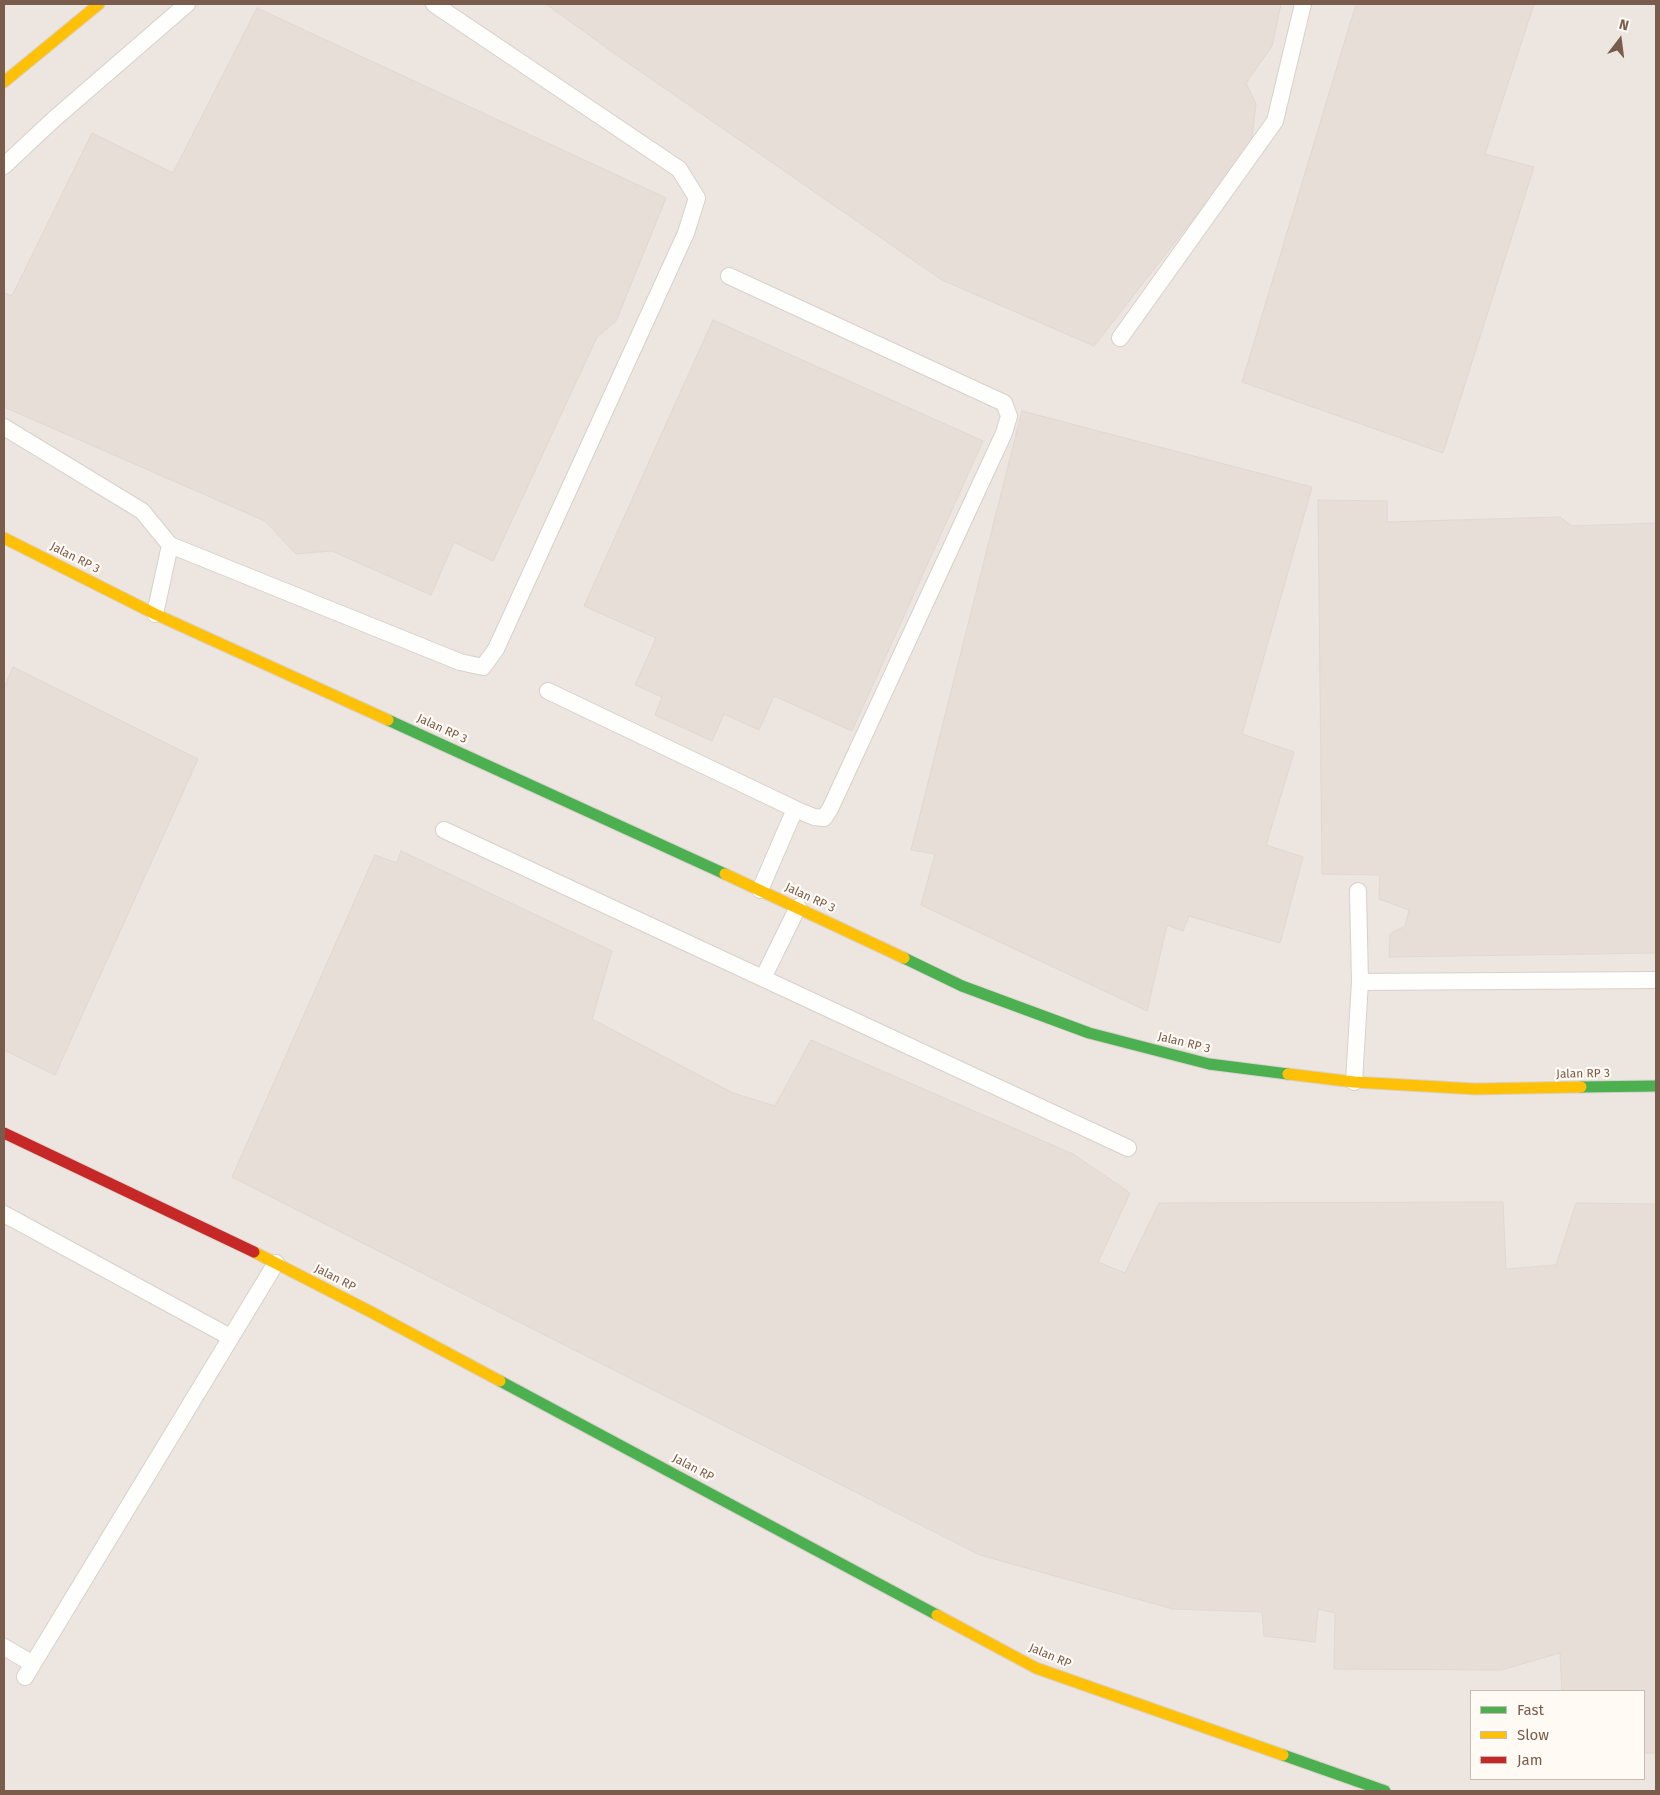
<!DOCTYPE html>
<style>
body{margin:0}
#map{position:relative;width:1660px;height:1795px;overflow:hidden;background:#f9f5f0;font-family:"Fira Sans",sans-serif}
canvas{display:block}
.frame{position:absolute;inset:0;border:5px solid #7a5c4d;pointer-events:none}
.legend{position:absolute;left:1470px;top:1690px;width:175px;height:90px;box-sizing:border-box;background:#fffaf3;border:1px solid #cabbb1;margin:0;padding:6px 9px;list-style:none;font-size:15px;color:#7a5c4d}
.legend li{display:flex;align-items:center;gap:10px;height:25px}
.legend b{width:25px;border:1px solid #cabbb1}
.north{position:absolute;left:1595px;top:15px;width:50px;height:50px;-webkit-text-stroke:4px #fffaf3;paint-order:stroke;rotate:15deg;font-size:14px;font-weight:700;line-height:20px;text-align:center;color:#7a5c4d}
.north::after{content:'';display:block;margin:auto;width:18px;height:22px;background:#7a5c4d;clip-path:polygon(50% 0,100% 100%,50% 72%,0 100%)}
</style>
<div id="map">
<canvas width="1660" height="1795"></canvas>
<div class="frame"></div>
<ul class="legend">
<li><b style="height:6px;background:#4caf50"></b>Fast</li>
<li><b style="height:6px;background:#ffc107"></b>Slow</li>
<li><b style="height:6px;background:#c62828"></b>Jam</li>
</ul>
<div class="north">N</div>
</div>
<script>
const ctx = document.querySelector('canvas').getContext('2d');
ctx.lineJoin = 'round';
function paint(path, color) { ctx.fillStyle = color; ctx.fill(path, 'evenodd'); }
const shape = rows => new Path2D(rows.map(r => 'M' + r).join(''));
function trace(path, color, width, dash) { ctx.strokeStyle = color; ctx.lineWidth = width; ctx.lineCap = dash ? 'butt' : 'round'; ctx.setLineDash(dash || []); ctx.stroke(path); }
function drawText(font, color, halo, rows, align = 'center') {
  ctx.font = font + ' "Fira Sans",sans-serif'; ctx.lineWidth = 4.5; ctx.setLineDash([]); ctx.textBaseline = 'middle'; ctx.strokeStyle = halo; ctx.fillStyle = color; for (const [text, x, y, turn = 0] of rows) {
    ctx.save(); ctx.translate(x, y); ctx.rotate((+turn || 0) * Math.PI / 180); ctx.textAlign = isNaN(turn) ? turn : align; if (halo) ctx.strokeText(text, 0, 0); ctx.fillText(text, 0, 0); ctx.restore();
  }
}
const industrial = shape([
 [4,4,1656,4,1656,1791,4,1791],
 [1471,1691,1644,1691,1644,1779,1471,1779]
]);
const building = shape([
 [546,4,1281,4,1272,46,1246,83,1256,104,1251,145,1094,346,942,280,618,56,546,4],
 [1356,4,1534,4,1485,154,1534,167,1443,453,1242,382,1356,4],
 [257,8,666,198,616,321,597,337,493,561,454,542,431,595,332,551,296,554,265,521,4,407,4,293,12,296,92,133,173,173,257,8],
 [713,320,983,441,852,731,774,696,759,730,724,714,712,741,655,715,662,697,635,685,656,638,584,606,713,320],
 [1022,411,1312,487,1242,734,1294,752,1266,845,1303,857,1280,943,1189,916,1183,931,1167,925,1147,1011,921,905,935,854,911,850,1022,411],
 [1318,500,1387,501,1387,522,1560,517,1572,526,1656,523,1656,953,1389,957,1390,934,1405,926,1409,910,1379,899,1380,875,1322,874,1318,500],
 [13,667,198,759,55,1075,4,1050,4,688,13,667],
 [401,851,612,951,592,1019,733,1093,775,1106,811,1040,1073,1154,1130,1193,1098,1262,1125,1273,1159,1203,1503,1202,1506,1269,1556,1265,1576,1203,1656,1204,1656,1753,1644,1753,1644,1691,1562,1691,1560,1653,1501,1670,1334,1669,1335,1613,1318,1609,1315,1642,1264,1636,1262,1612,1173,1609,980,1555,232,1177,375,855,397,863,401,851]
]);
const lane = shape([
 [4,166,53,120,187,4],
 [1120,338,1275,121,1303,4],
 [4,427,142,511,170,545,155,614],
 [170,545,460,662,483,667,496,649,686,233,697,198,679,169,434,4],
 [548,691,795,809,814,817,824,818,830,809,1004,433,1009,416,1004,403,729,276],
 [444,830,1128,1148],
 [760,890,795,809],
 [1358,891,1360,982],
 [763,978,798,907],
 [1354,1082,1360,982,1656,980],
 [4,1214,230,1337],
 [4,1647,33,1664],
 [25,1677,276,1263]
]);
const fast = shape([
 [388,720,725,874],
 [904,958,962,986,1089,1033,1209,1064,1288,1074],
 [1581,1087,1656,1086],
 [500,1381,937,1615],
 [1283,1755,1385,1791]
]);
const slow = shape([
 [4,82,99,4],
 [4,538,155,614,388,720],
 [725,874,904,958],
 [1288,1074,1354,1082,1475,1089,1581,1087],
 [254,1252,371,1312,500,1381],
 [937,1615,1036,1668,1283,1755]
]);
const jam = shape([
 [4,1133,254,1252]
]);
const streetNames = [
 ["Jalan RP 3",75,558,27],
 ["Jalan RP 3",442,729,25],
 ["Jalan RP 3",810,898,25],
 ["Jalan RP 3",1184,1043,14],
 ["Jalan RP 3",1583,1074,-1],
 ["Jalan RP",335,1278,27],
 ["Jalan RP",693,1468,28],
 ["Jalan RP",1050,1656,23]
];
paint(industrial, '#ede5e0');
paint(building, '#e6ded7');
trace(building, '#e2d8d2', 1);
trace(lane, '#d7d1cb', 18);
trace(fast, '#d9d2cb', 13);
trace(slow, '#d9d2cb', 13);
trace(jam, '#d9d2cb', 13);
trace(lane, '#fefefd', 16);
trace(fast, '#4caf50', 11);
trace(slow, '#ffc107', 11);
trace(jam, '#c62828', 11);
drawText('12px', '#7a5c4d', '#fffaf3', streetNames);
</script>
